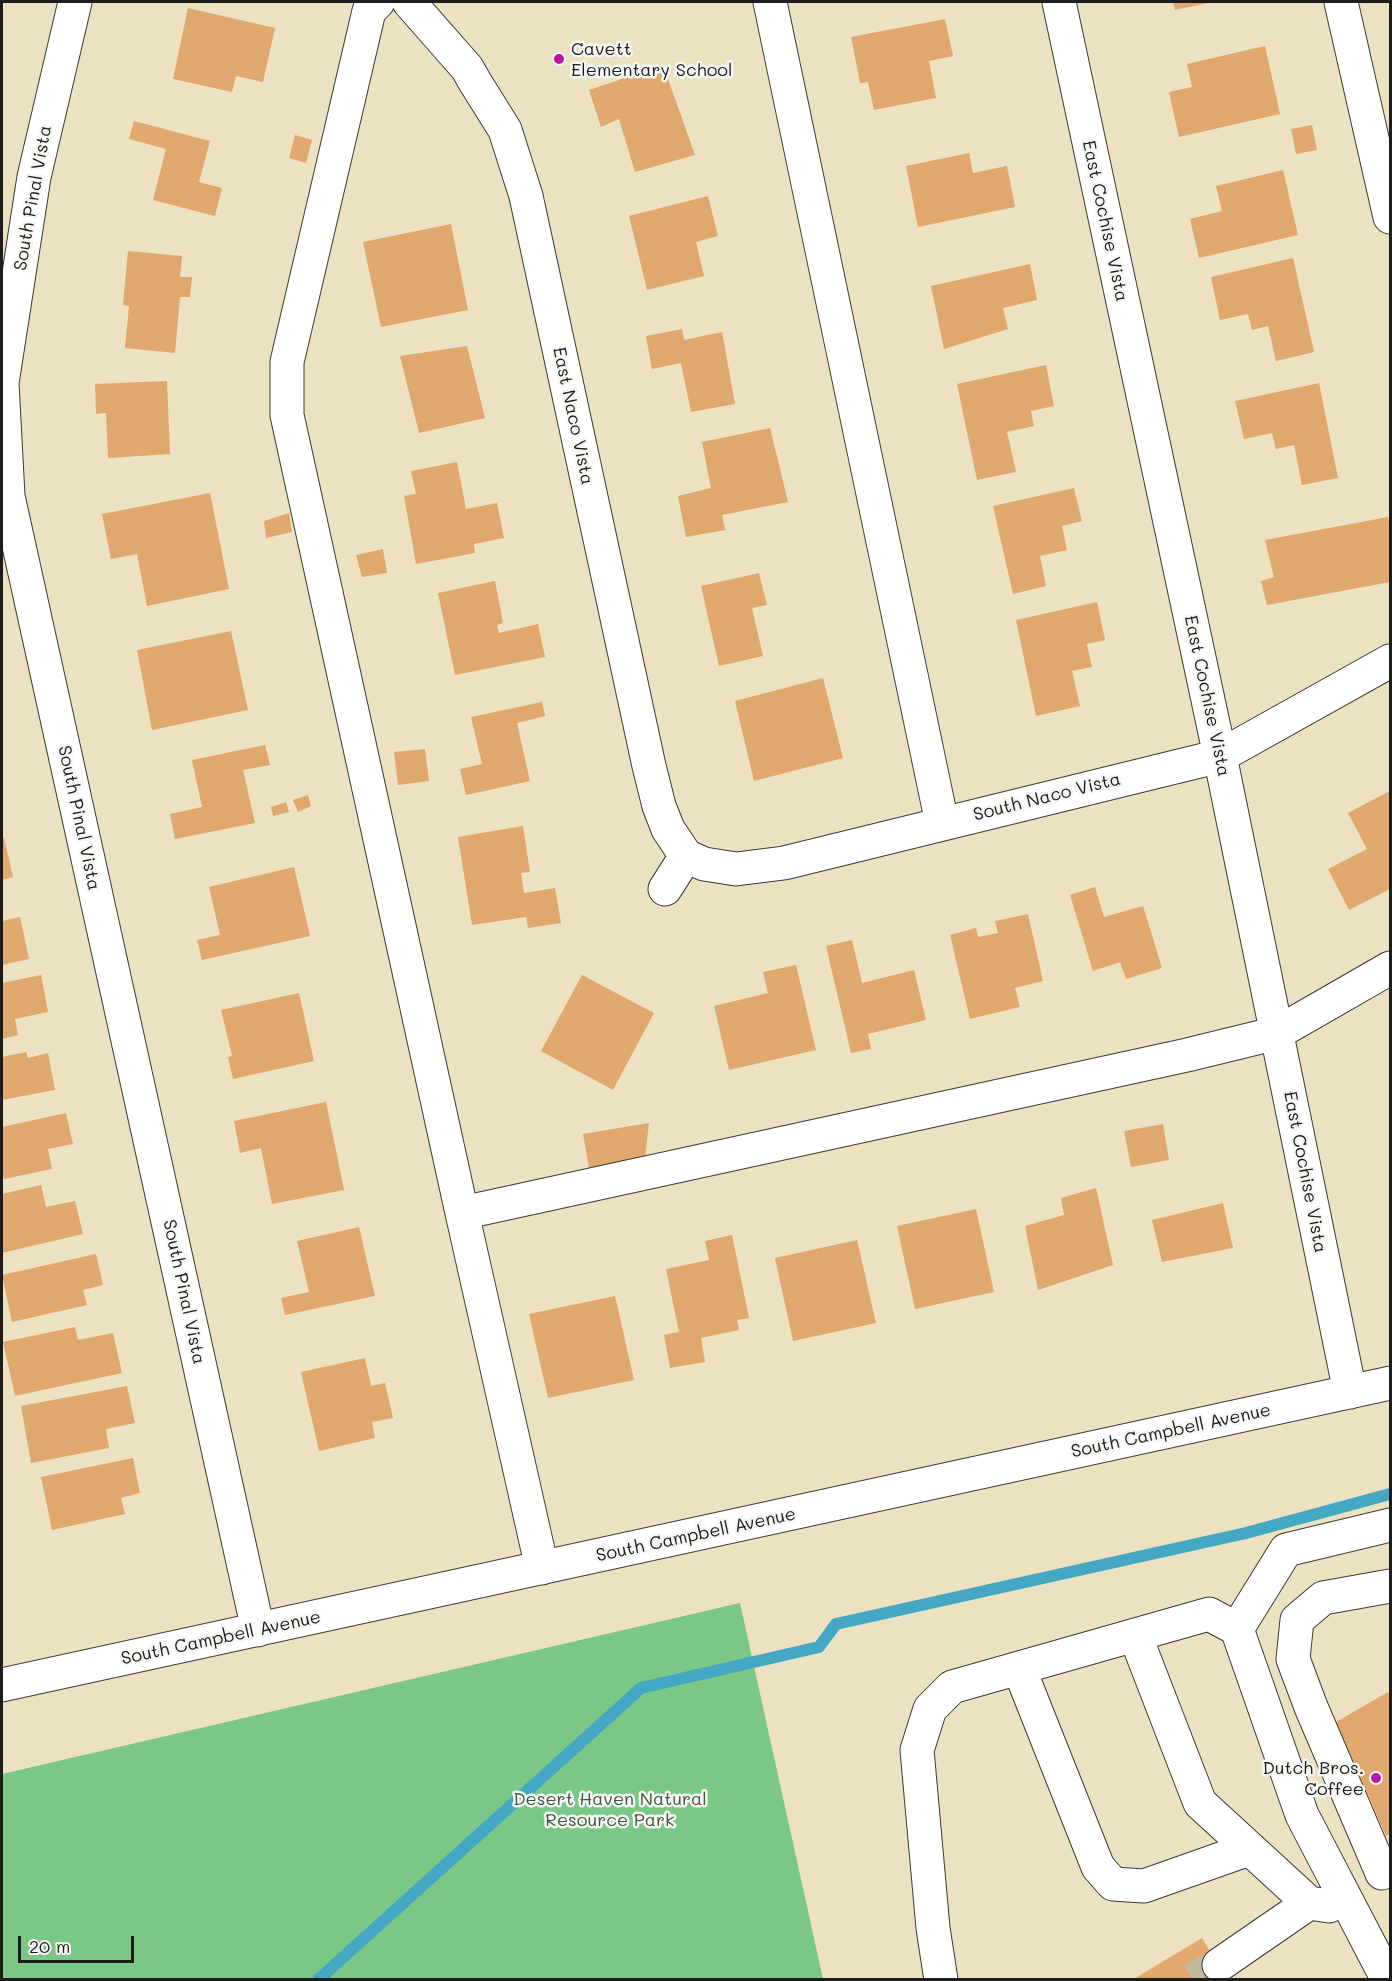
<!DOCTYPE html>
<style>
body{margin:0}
#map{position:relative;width:1392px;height:1981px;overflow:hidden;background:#ece1c0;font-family:Mali,sans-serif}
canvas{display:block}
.frame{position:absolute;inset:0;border:3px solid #1c1c1c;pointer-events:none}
.scale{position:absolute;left:18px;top:1936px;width:116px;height:27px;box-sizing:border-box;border:3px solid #1c1c1c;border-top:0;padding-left:8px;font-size:18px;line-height:21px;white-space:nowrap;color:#1c1c1c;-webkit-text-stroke:4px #f6f6f2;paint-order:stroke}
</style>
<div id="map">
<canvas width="1392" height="1981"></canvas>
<div class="frame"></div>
<div class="scale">20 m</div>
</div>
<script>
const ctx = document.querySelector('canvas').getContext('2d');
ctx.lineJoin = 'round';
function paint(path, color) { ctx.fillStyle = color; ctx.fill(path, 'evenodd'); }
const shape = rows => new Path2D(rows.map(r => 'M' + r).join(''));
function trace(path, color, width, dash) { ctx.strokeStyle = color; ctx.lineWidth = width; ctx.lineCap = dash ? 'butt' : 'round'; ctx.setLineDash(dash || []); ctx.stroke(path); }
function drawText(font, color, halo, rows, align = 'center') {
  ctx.font = font + ' Mali,sans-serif'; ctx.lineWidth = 5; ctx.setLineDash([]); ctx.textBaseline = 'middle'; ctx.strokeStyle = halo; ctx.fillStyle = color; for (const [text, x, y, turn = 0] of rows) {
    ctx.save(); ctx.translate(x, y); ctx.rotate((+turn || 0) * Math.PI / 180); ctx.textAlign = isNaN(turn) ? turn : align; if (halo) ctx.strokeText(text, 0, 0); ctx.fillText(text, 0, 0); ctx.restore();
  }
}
const green = shape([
 [740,1603,823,1979,2,1979,2,1774]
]);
const stream = shape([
 [318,1980,641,1688,819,1647,836,1624,1246,1533,1390,1494]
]);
const building = shape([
 [1173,2,1208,2,1208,3,1175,10],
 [188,8,275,28,263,82,236,76,232,92,173,79],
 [945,19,953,56,929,61,936,98,874,110,868,82,860,83,851,37],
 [1265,46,1280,114,1179,137,1169,92,1192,87,1187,64],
 [663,65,695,155,635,172,619,119,601,127,589,90],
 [134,121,210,141,199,182,222,188,215,216,153,200,166,149,129,139],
 [1312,125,1317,150,1296,154,1291,129],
 [295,135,312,140,306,163,289,158],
 [969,153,973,173,1007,166,1015,207,918,227,906,166],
 [1283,170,1298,235,1199,258,1190,219,1222,211,1216,186],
 [708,196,718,236,696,242,704,276,647,290,629,216],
 [451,224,468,310,381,327,363,242],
 [128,251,182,256,180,277,192,277,190,297,180,297,175,353,125,348,129,306,123,305],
 [1293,258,1314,352,1276,361,1268,326,1252,330,1248,314,1220,320,1211,277],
 [1030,264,1037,300,1003,308,1008,329,944,349,931,286],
 [682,329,684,340,722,332,735,404,691,412,681,363,652,369,646,336],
 [467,346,485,418,419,433,400,356],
 [1046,365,1054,406,1031,411,1034,426,1007,432,1016,472,977,480,957,384],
 [167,381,170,454,108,458,106,413,96,414,95,384],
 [1319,383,1338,478,1302,485,1294,445,1276,449,1272,433,1244,439,1235,401],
 [770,428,788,502,722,515,725,530,686,537,678,496,711,488,702,442],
 [457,462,466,509,497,503,504,538,474,544,475,553,416,564,404,496,416,494,411,471],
 [1074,488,1082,521,1062,526,1067,550,1040,556,1046,586,1013,594,993,506],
 [210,493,229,589,147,606,137,554,111,559,102,514],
 [289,513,292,532,266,538,264,521],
 [1388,517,1390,529,1390,582,1267,605,1261,581,1274,577,1265,540],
 [383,549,387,573,362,577,356,555],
 [759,573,767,605,752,608,763,656,719,666,701,586],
 [495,581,503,623,497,625,499,633,538,624,545,657,455,675,438,593],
 [1097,602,1105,640,1087,644,1092,667,1072,671,1080,706,1036,716,1016,620],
 [231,631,248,710,152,730,137,650],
 [823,678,843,758,754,781,735,701],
 [542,702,545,716,517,723,530,781,466,795,460,769,482,764,471,717],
 [265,745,270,765,243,770,255,823,175,839,170,814,202,807,192,760],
 [425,749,429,781,398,785,394,752],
 [1390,791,1390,889,1349,910,1328,869,1367,849,1348,813],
 [308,795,311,806,298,812,293,800],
 [286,802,289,812,273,816,271,807],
 [523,826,530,872,521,873,524,893,555,888,561,923,528,928,526,917,472,925,458,837],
 [2,838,4,838,13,877,2,880],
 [294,867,310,936,202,960,197,940,220,935,209,887],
 [1095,887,1104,917,1143,906,1162,968,1126,979,1120,962,1093,971,1070,895],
 [1028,914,1043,981,1015,988,1020,1007,970,1019,950,935,976,928,978,937,998,933,995,921],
 [20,917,29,959,2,965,2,921],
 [852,940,862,983,914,970,926,1020,868,1034,871,1049,851,1053,826,946],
 [796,965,816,1050,729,1070,714,1006,768,993,763,972],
 [41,975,48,1012,15,1019,18,1035,2,1039,2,983],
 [582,975,654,1013,613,1090,541,1051],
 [299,993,314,1061,233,1079,228,1057,232,1056,221,1010],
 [26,1052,28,1058,48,1053,55,1090,2,1100,2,1057],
 [326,1102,344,1190,272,1204,261,1148,240,1153,234,1121],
 [66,1113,73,1144,48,1149,52,1169,4,1179,2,1169,2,1127],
 [649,1123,645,1158,589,1168,583,1134],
 [1163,1124,1169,1160,1131,1167,1124,1131],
 [41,1185,46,1207,75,1201,83,1234,2,1253,2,1194],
 [1096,1188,1113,1265,1038,1290,1025,1226,1064,1215,1061,1198],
 [1223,1203,1233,1248,1162,1262,1152,1220],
 [976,1209,994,1292,915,1309,897,1226],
 [359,1227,375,1296,285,1315,281,1298,309,1292,297,1241],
 [732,1235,749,1318,737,1320,739,1330,701,1338,705,1362,670,1368,664,1335,679,1332,666,1269,709,1260,705,1241],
 [857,1240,876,1323,793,1341,775,1258],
 [96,1254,103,1285,83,1290,87,1305,12,1322,2,1275],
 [615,1296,634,1380,548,1398,529,1314],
 [75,1327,78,1340,113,1333,122,1373,15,1396,3,1342],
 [365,1358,371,1386,385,1383,393,1418,372,1422,375,1438,319,1451,301,1372],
 [127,1386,135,1423,106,1429,109,1448,31,1463,21,1406],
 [133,1458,140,1493,121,1498,125,1514,52,1530,41,1477],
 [1388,1692,1390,1697,1390,1834,1386,1836,1336,1722],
 [1202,1938,1227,1980,1132,1980]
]);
const minorTunnel = shape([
 [1193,1980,1219,1965]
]);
const minor = shape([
 [75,2,34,177,2,383,8,496,258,1630],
 [378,2,369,11,287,362,287,415,462,1213],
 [409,2,467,68,475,82,505,130,526,196,649,766,659,806,668,829,686,856],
 [770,2,942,823],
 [1059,2,1220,756,1350,1392],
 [1341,2,1390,217],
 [686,856,704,864,736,869,784,863,1220,756,1390,661],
 [665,889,686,856],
 [542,1568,462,1213,1187,1055,1277,1033,1390,968],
 [1237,1629,1286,1550,1390,1525],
 [1135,1635,1200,1803,1309,1903],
 [1019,1668,1098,1867,1113,1884,1144,1886,1249,1849],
 [2,1685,1390,1383],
 [1382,1873,1311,1707,1293,1659,1297,1620,1323,1598,1390,1586],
 [1219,1965,1309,1903,1329,1906],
 [941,1980,933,1928,917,1750,930,1709,952,1687,1209,1614,1237,1629,1302,1815,1388,1980]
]);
const markers = [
 [559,59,6,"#b5179e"],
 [1376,1778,6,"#b5179e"]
];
const poiNames = [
 ["Cavett",571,49],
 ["Elementary School",571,70],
 ["Dutch Bros.",1364,1768,"right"],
 ["Coffee",1364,1789,"right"]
];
const streetNames = [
 ["South Pinal Vista",33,198,-80],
 ["East Cochise Vista",1105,221,78],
 ["East Naco Vista",573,416,78],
 ["East Cochise Vista",1207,696,78],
 ["South Naco Vista",1047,797,-14],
 ["South Pinal Vista",79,818,78],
 ["East Cochise Vista",1305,1172,79],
 ["South Pinal Vista",184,1292,78],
 ["South Campbell Avenue",1171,1431,-12],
 ["South Campbell Avenue",696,1535,-12],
 ["South Campbell Avenue",221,1638,-12]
];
const parkNames = [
 ["Desert Haven Natural",610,1799],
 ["Resource Park",610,1820]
];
paint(green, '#7bc786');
trace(stream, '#44a8c4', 12);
paint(building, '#e0a86d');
trace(minorTunnel, '#c2ba9f', 33, [33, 16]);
trace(minor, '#3b3a35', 35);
trace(minor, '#fff', 33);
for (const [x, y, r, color] of markers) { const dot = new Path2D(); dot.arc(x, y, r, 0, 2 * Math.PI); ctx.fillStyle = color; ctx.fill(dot); trace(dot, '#f6f6f2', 2); }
drawText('18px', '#1c1c1c', '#f6f6f2', poiNames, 'left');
drawText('18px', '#1c1c1c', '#f6f6f2', streetNames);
drawText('18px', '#3d5841', '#f6f6f2', parkNames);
</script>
